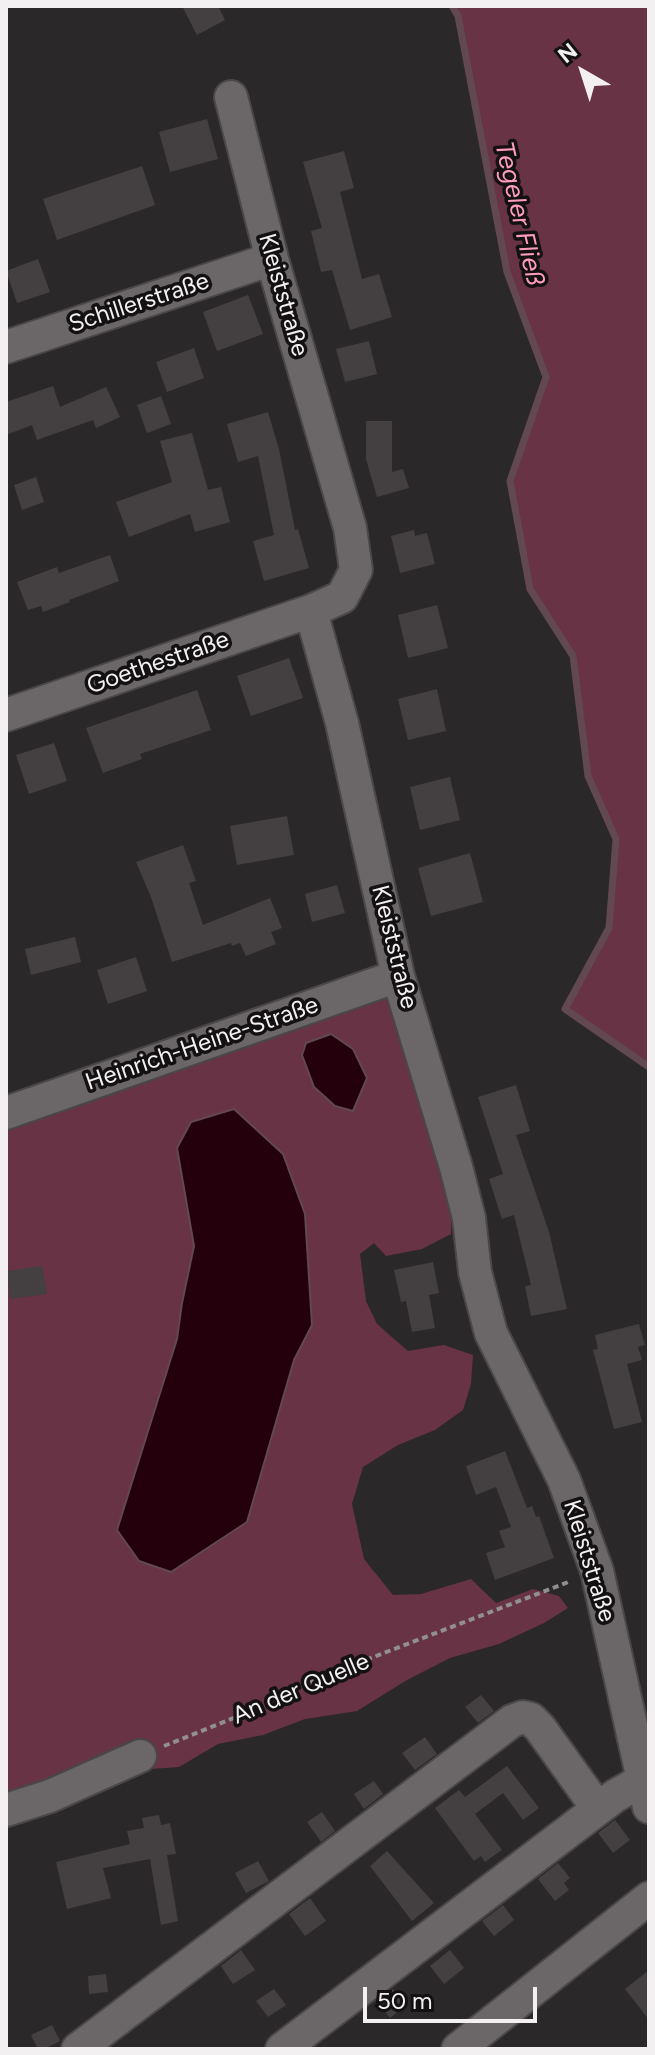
<!DOCTYPE html>
<meta charset="utf-8">
<style>
body{margin:0}
#map{position:relative;width:655px;height:2055px;overflow:hidden;background:#2b2829;font-family:Figtree,sans-serif}
canvas{display:block}
.frame{position:absolute;inset:0;border:8px solid #f3f0f1;pointer-events:none}
.north{position:absolute;left:543px;top:32px;width:80px;height:80px;-webkit-text-stroke:6px #131111;paint-order:stroke;rotate:321deg;font-size:22px;font-weight:700;line-height:32px;text-align:center;color:#f3f0f1}
.north::after{content:'';display:block;margin:auto;width:28px;height:36px;background:#f3f0f1;clip-path:polygon(50% 0,100% 100%,50% 72%,0 100%)}
.scale{position:absolute;left:363px;top:1987px;width:174px;height:36px;box-sizing:border-box;border:4px solid #f3f0f1;border-top:0;padding-left:10px;font-size:24px;line-height:28px;white-space:nowrap;color:#f3f0f1;-webkit-text-stroke:6px #131111;paint-order:stroke}
</style>
<div id="map">
<canvas width="655" height="2055"></canvas>
<div class="frame"></div>
<div class="north">N</div>
<div class="scale">50 m</div>
</div>
<script>
const ctx = document.querySelector('canvas').getContext('2d');
ctx.lineJoin = 'round';
function paint(path, color) { ctx.fillStyle = color; ctx.fill(path, 'evenodd'); }
const shape = rows => new Path2D(rows.map(r => 'M' + r).join(''));
function trace(path, color, width, dash) { ctx.strokeStyle = color; ctx.lineWidth = width; ctx.lineCap = dash ? 'butt' : 'round'; ctx.setLineDash(dash || []); ctx.stroke(path); }
function drawText(font, color, halo, rows, align = 'center') {
  ctx.font = font + ' Figtree,sans-serif'; ctx.lineWidth = 7; ctx.setLineDash([]); ctx.textBaseline = 'middle'; ctx.strokeStyle = halo; ctx.fillStyle = color; for (const [text, x, y, turn = 0] of rows) {
    ctx.save(); ctx.translate(x, y); ctx.rotate((+turn || 0) * Math.PI / 180); ctx.textAlign = isNaN(turn) ? turn : align; if (halo) ctx.strokeText(text, 0, 0); ctx.fillText(text, 0, 0); ctx.restore();
  }
}
const green = shape([
 [452,6,649,6,649,1067,565,1009,609,928,616,839,588,776,573,656,530,589,510,481,546,376,507,272,458,16],
 [386,991,452,1191,451,1234,422,1249,386,1256,374,1243,360,1254,366,1301,377,1324,408,1351,444,1345,473,1355,471,1384,463,1410,435,1430,398,1445,363,1467,352,1504,364,1559,393,1595,421,1594,471,1579,496,1603,533,1589,559,1596,568,1608,544,1623,499,1644,450,1658,407,1680,357,1711,305,1719,263,1735,218,1744,179,1767,138,1770,112,1750,23,1795,6,1798,6,1119],
 [194,1246,312,1325,294,1360,177,1339,182,1303]
]);
const water = shape([
 [331,1034,353,1049,367,1078,353,1111,335,1106,314,1087,302,1055,306,1043,331,1034],
 [234,1109,283,1154,305,1214,312,1325,294,1360,247,1522,171,1572,139,1561,117,1530,177,1339,182,1303,194,1246,177,1148,191,1122,234,1109]
]);
const stream = shape([
 [452,6,458,16,507,272,546,377,510,481,530,589,573,656,588,776,616,839,609,928,565,1009,649,1067]
]);
const building = shape([
 [182,6,218,6,225,20,197,35],
 [207,119,218,159,170,172,159,132],
 [344,151,354,188,340,192,362,279,379,274,392,317,350,330,332,270,321,272,311,231,322,228,303,162],
 [142,166,155,205,57,240,43,199],
 [38,259,50,292,17,303,6,271],
 [248,295,263,334,217,351,203,312],
 [369,341,377,374,345,382,336,349],
 [194,348,204,378,167,392,156,362],
 [53,386,60,407,106,387,120,417,96,428,93,420,37,440,32,425,6,435,6,402],
 [161,396,171,424,147,433,137,405],
 [268,412,279,449,295,530,298,529,309,568,264,581,253,541,274,535,258,456,238,462,227,424],
 [366,421,392,421,392,472,403,469,409,488,377,497,366,459],
 [192,433,208,490,221,487,230,522,195,532,190,514,129,537,116,502,172,482,160,441],
 [36,477,44,502,22,510,14,485],
 [414,530,415,536,427,533,435,564,400,573,391,536],
 [110,555,119,581,69,600,70,602,43,612,41,606,28,610,17,582,57,567,59,573],
 [437,605,448,648,408,658,398,615],
 [289,658,303,698,251,716,237,676],
 [437,689,446,731,408,740,398,699],
 [197,690,211,730,140,754,142,759,103,773,86,728],
 [54,743,67,781,29,794,16,755],
 [450,777,460,820,420,830,410,787],
 [287,816,294,855,237,865,230,826],
 [183,845,196,881,189,883,203,925,270,898,282,928,271,932,276,944,246,956,240,943,232,946,231,943,172,962,151,897,136,862],
 [470,853,483,902,431,916,418,868],
 [337,885,345,913,312,922,305,894],
 [75,937,81,962,31,975,25,949],
 [136,957,147,991,108,1004,97,970],
 [516,1085,530,1131,516,1135,549,1232,567,1309,531,1316,525,1286,531,1285,514,1215,502,1219,489,1179,503,1174,478,1097],
 [433,1262,439,1293,429,1295,435,1328,412,1332,406,1301,401,1302,394,1270],
 [42,1266,47,1294,10,1299,7,1271],
 [639,1324,645,1345,638,1347,642,1360,627,1364,642,1422,614,1429,593,1350,598,1349,595,1335],
 [505,1451,527,1508,532,1506,536,1517,539,1516,554,1558,495,1580,486,1553,505,1547,499,1531,511,1527,496,1487,476,1495,466,1466],
 [481,1695,494,1711,478,1723,465,1707],
 [425,1737,437,1754,415,1770,402,1753],
 [507,1766,539,1808,523,1820,503,1793,475,1814,502,1850,485,1862,481,1856,474,1861,435,1808,459,1790,465,1797],
 [374,1781,383,1794,364,1809,354,1794],
 [322,1812,335,1831,321,1842,307,1822],
 [159,1815,161,1825,170,1823,176,1854,167,1855,178,1921,161,1925,150,1859,103,1868,111,1898,67,1909,56,1862,130,1844,127,1831,144,1828,142,1818],
 [615,1820,630,1840,613,1853,598,1833],
 [387,1851,434,1903,412,1921,370,1866],
 [258,1861,269,1881,246,1893,235,1873],
 [558,1863,570,1878,564,1883,569,1890,555,1901,538,1879],
 [310,1898,326,1921,305,1936,289,1914],
 [503,1905,514,1920,494,1936,482,1921],
 [241,1950,255,1970,233,1984,221,1966],
 [450,1950,464,1968,444,1984,430,1966],
 [649,1970,649,2020,625,1989],
 [106,1974,108,1992,89,1994,88,1976],
 [274,1989,286,2005,268,2017,256,2001],
 [393,1989,406,2005,390,2018,377,2001],
 [52,2025,60,2041,44,2049,38,2049,31,2035]
]);
const path = shape([
 [164,1746,276,1701,319,1678,571,1581]
]);
const minor = shape([
 [231,97,272,259,350,528,356,570,342,597,311,611,342,723,398,976,456,1167,469,1218,475,1272,491,1333,564,1480,597,1571,649,1807],
 [6,347,272,259],
 [6,715,311,611],
 [6,1113,398,976],
 [6,1810,50,1796,140,1756],
 [78,2049,512,1721,523,1717,531,1719,540,1728,598,1809],
 [282,2049,615,1796,643,1780],
 [458,2049,649,1898]
]);
const streetNames = [
 ["Kleiststraße",283,295,74],
 ["Schillerstraße",139,303,-18],
 ["Goethestraße",158,663,-19],
 ["Kleiststraße",394,947,76],
 ["Heinrich-Heine-Straße",202,1044,-19],
 ["Kleiststraße",589,1561,73],
 ["An der Quelle",301,1689,-23]
];
const waterNames = [
 ["Tegeler Fließ",519,214,77]
];
paint(green, '#683345');
paint(water, '#24000d');
trace(water, '#624851', 2);
trace(stream, '#624851', 7);
paint(building, '#444041');
trace(minor, '#4a4747', 36);
trace(path, '#928f90', 4, [6, 4]);
trace(minor, '#6b6768', 32);
drawText('24px', '#f3f0f1', '#131111', streetNames);
drawText('italic 26px', '#fe9cbd', '#131111', waterNames);
</script>
